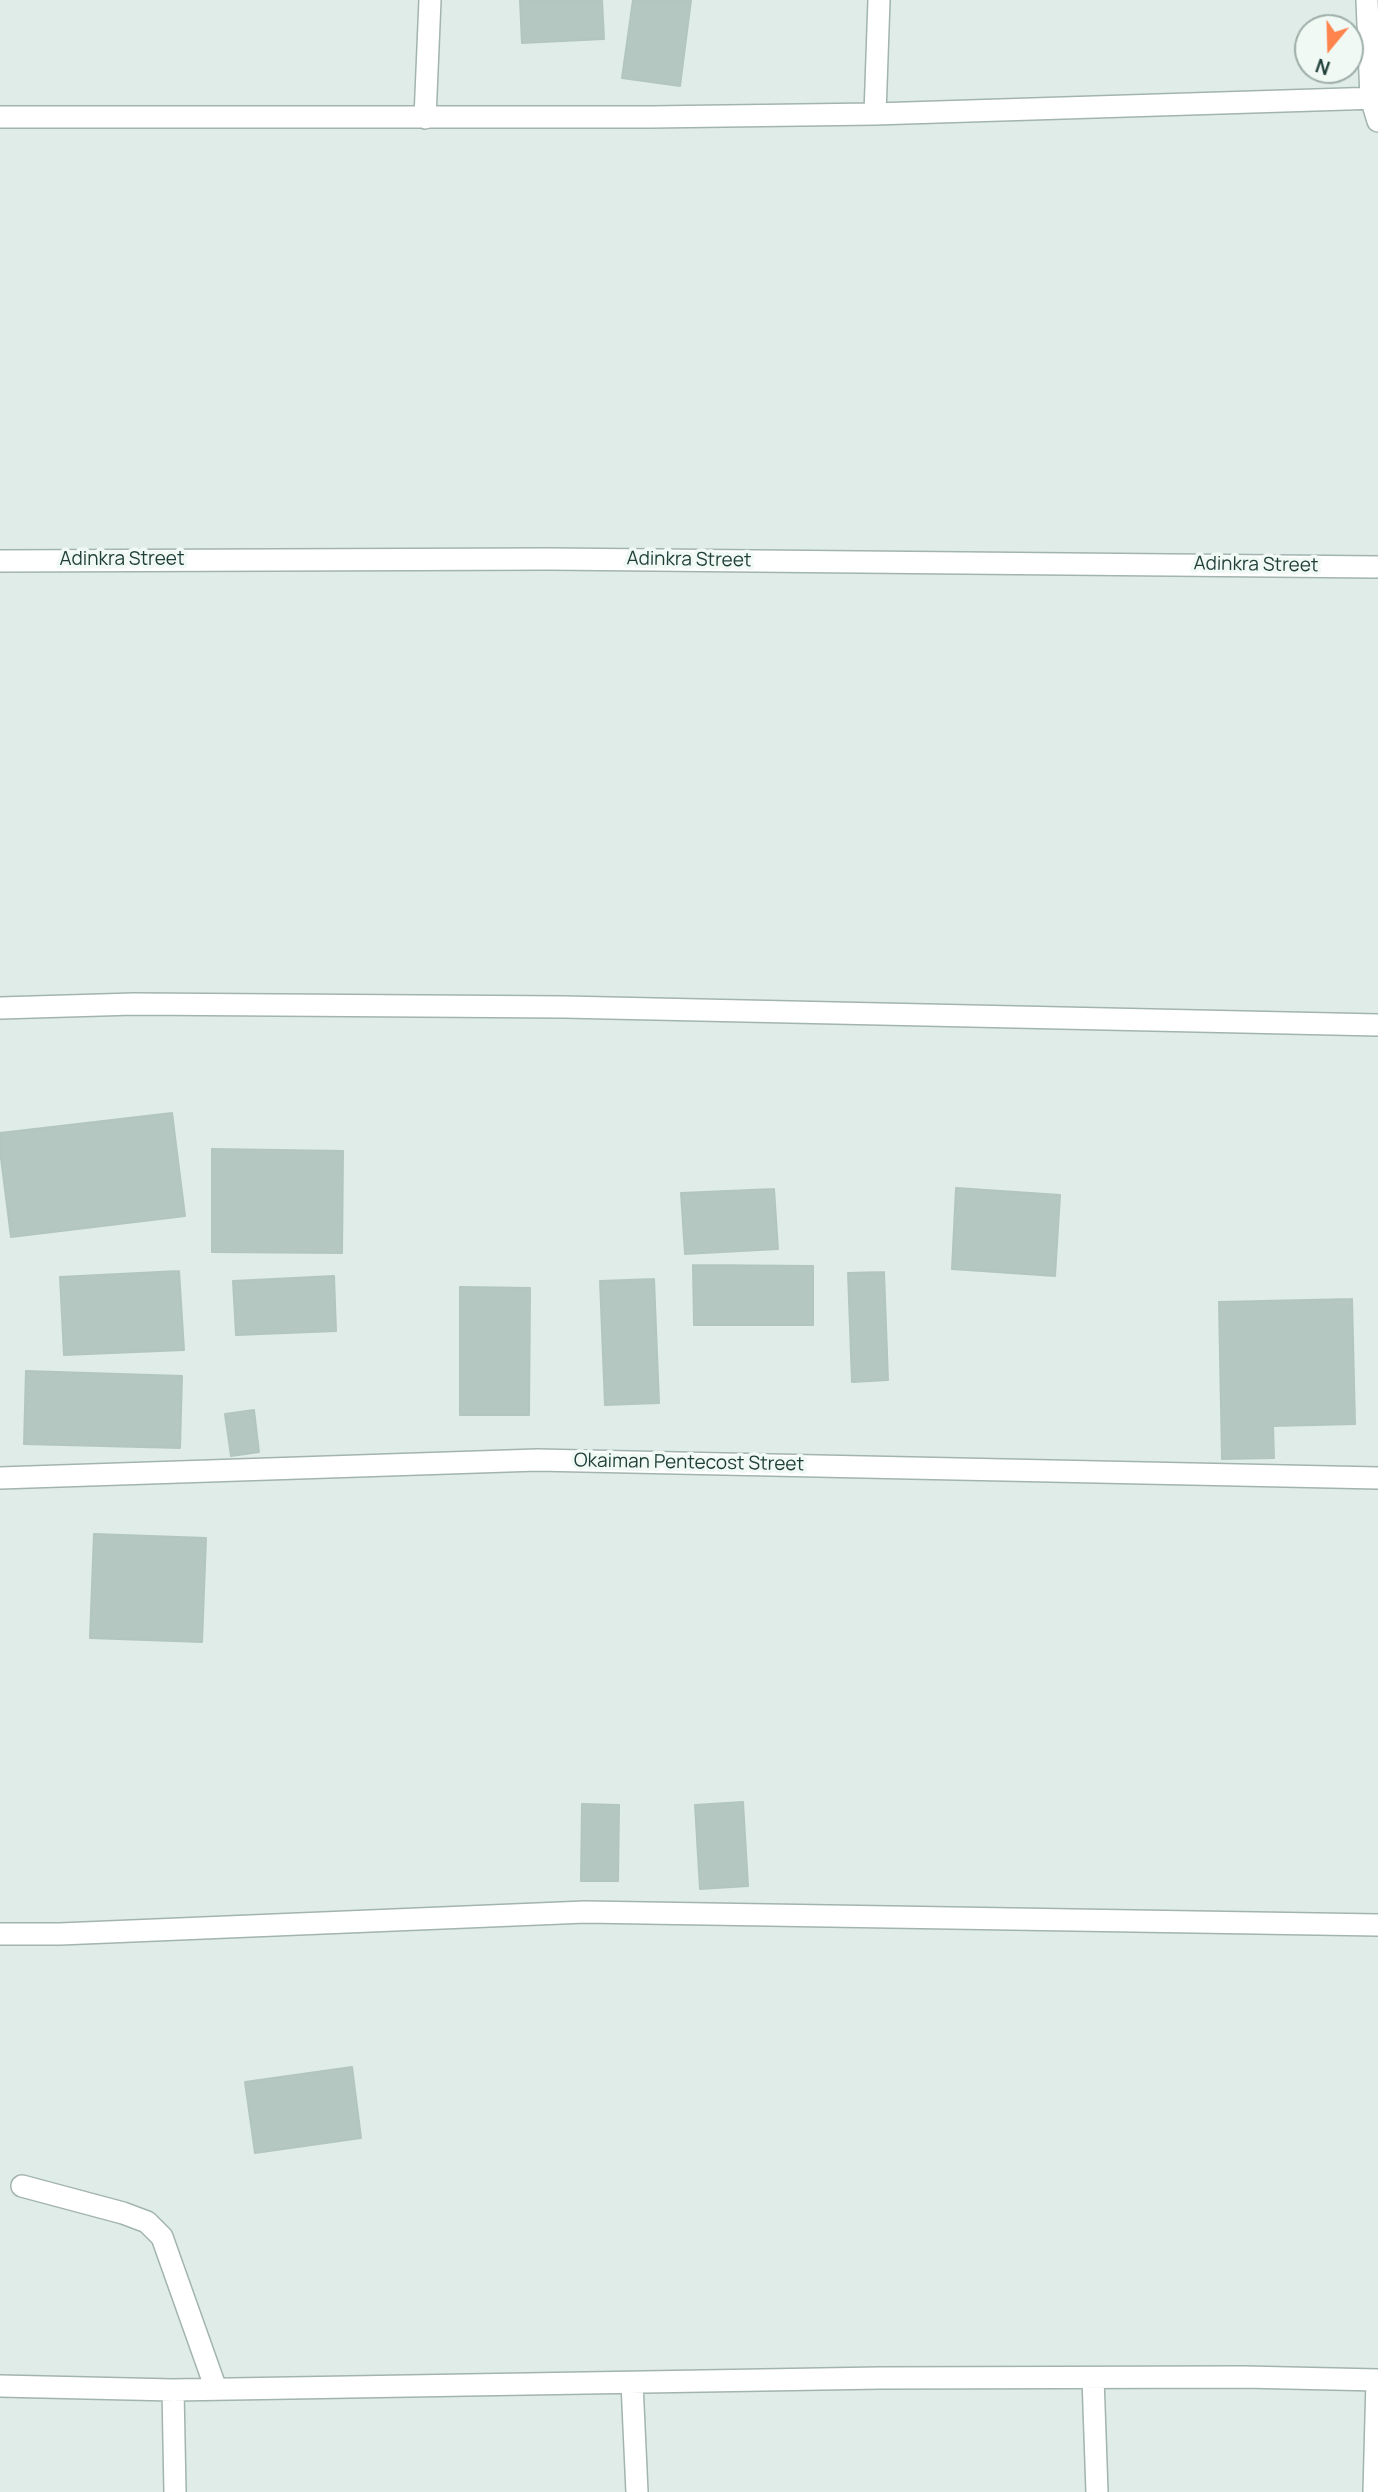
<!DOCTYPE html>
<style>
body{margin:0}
#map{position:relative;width:1378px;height:2492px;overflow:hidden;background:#e0ece8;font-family:Manrope,sans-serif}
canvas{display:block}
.north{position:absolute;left:1294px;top:14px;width:70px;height:70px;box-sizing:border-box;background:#f1f9f5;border:2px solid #9daea9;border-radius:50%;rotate:199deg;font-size:19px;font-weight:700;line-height:28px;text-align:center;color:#1f3e38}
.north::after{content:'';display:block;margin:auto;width:24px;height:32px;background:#fe834c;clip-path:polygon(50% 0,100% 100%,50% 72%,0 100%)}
</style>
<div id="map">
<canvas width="1378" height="2492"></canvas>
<div class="north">N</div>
</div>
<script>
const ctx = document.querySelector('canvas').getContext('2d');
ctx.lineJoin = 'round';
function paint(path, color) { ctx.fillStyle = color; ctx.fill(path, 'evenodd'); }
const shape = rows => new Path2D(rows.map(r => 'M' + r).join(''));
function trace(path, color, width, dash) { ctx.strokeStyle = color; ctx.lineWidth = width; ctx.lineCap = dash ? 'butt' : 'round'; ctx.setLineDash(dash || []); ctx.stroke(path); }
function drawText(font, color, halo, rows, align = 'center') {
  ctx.font = font + ' Manrope,sans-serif'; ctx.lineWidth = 7; ctx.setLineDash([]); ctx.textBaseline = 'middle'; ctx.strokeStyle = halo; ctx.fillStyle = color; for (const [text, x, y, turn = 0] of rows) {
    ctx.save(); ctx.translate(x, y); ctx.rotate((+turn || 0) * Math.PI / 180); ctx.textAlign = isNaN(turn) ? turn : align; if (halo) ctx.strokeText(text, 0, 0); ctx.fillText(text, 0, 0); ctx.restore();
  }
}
const building = shape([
 [520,0,602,0,604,39,522,43,520,0],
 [633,0,691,0,680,86,622,78,633,0],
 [172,1113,185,1216,11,1237,0,1150,0,1133,172,1113],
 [212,1149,343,1151,342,1253,212,1252,212,1149],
 [956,1188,1060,1195,1055,1276,952,1269,956,1188],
 [774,1189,778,1249,685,1254,681,1193,774,1189],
 [693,1265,813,1266,813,1325,694,1325,693,1265],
 [179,1271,184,1350,64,1355,60,1277,179,1271],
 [884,1272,888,1380,852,1382,848,1273,884,1272],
 [334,1276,336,1331,236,1335,233,1281,334,1276],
 [654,1279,659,1403,605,1405,600,1281,654,1279],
 [460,1287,530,1288,529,1415,460,1415,460,1287],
 [1352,1299,1355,1424,1273,1426,1274,1458,1222,1459,1219,1302,1352,1299],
 [26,1371,182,1376,180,1448,24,1444,26,1371],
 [254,1410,259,1452,231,1456,225,1414,254,1410],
 [94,1534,206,1538,202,1642,90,1638,94,1534],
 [743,1802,748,1886,700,1889,695,1805,743,1802],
 [582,1804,619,1805,618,1881,581,1881,582,1804],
 [352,2067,361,2138,255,2153,245,2082,352,2067]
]);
const minor = shape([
 [1367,0,1371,98,1378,121],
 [875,114,879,0],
 [0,117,651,117,875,114,1378,98],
 [425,118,430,0],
 [0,561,549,559,1378,567],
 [0,1008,134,1004,564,1007,1378,1025],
 [0,1478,537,1460,1378,1478],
 [0,1934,60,1934,585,1912,1378,1925],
 [22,2186,123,2213,147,2222,162,2237,216,2389],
 [1093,2378,1097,2492],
 [632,2383,637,2492],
 [0,2386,173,2390,880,2378,1244,2377,1378,2380],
 [173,2390,175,2492],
 [1374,2492,1377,2380]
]);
const streetNames = [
 ["Adinkra Street",122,560],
 ["Adinkra Street",689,560,1],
 ["Adinkra Street",1256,565,1],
 ["Okaiman Pentecost Street",689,1463,1]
];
paint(building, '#b5c7c1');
trace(building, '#b2c6bf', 2);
trace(minor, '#a2b4b0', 24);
trace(minor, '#fff', 21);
drawText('19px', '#1f3e38', '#f1f9f5', streetNames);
</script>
